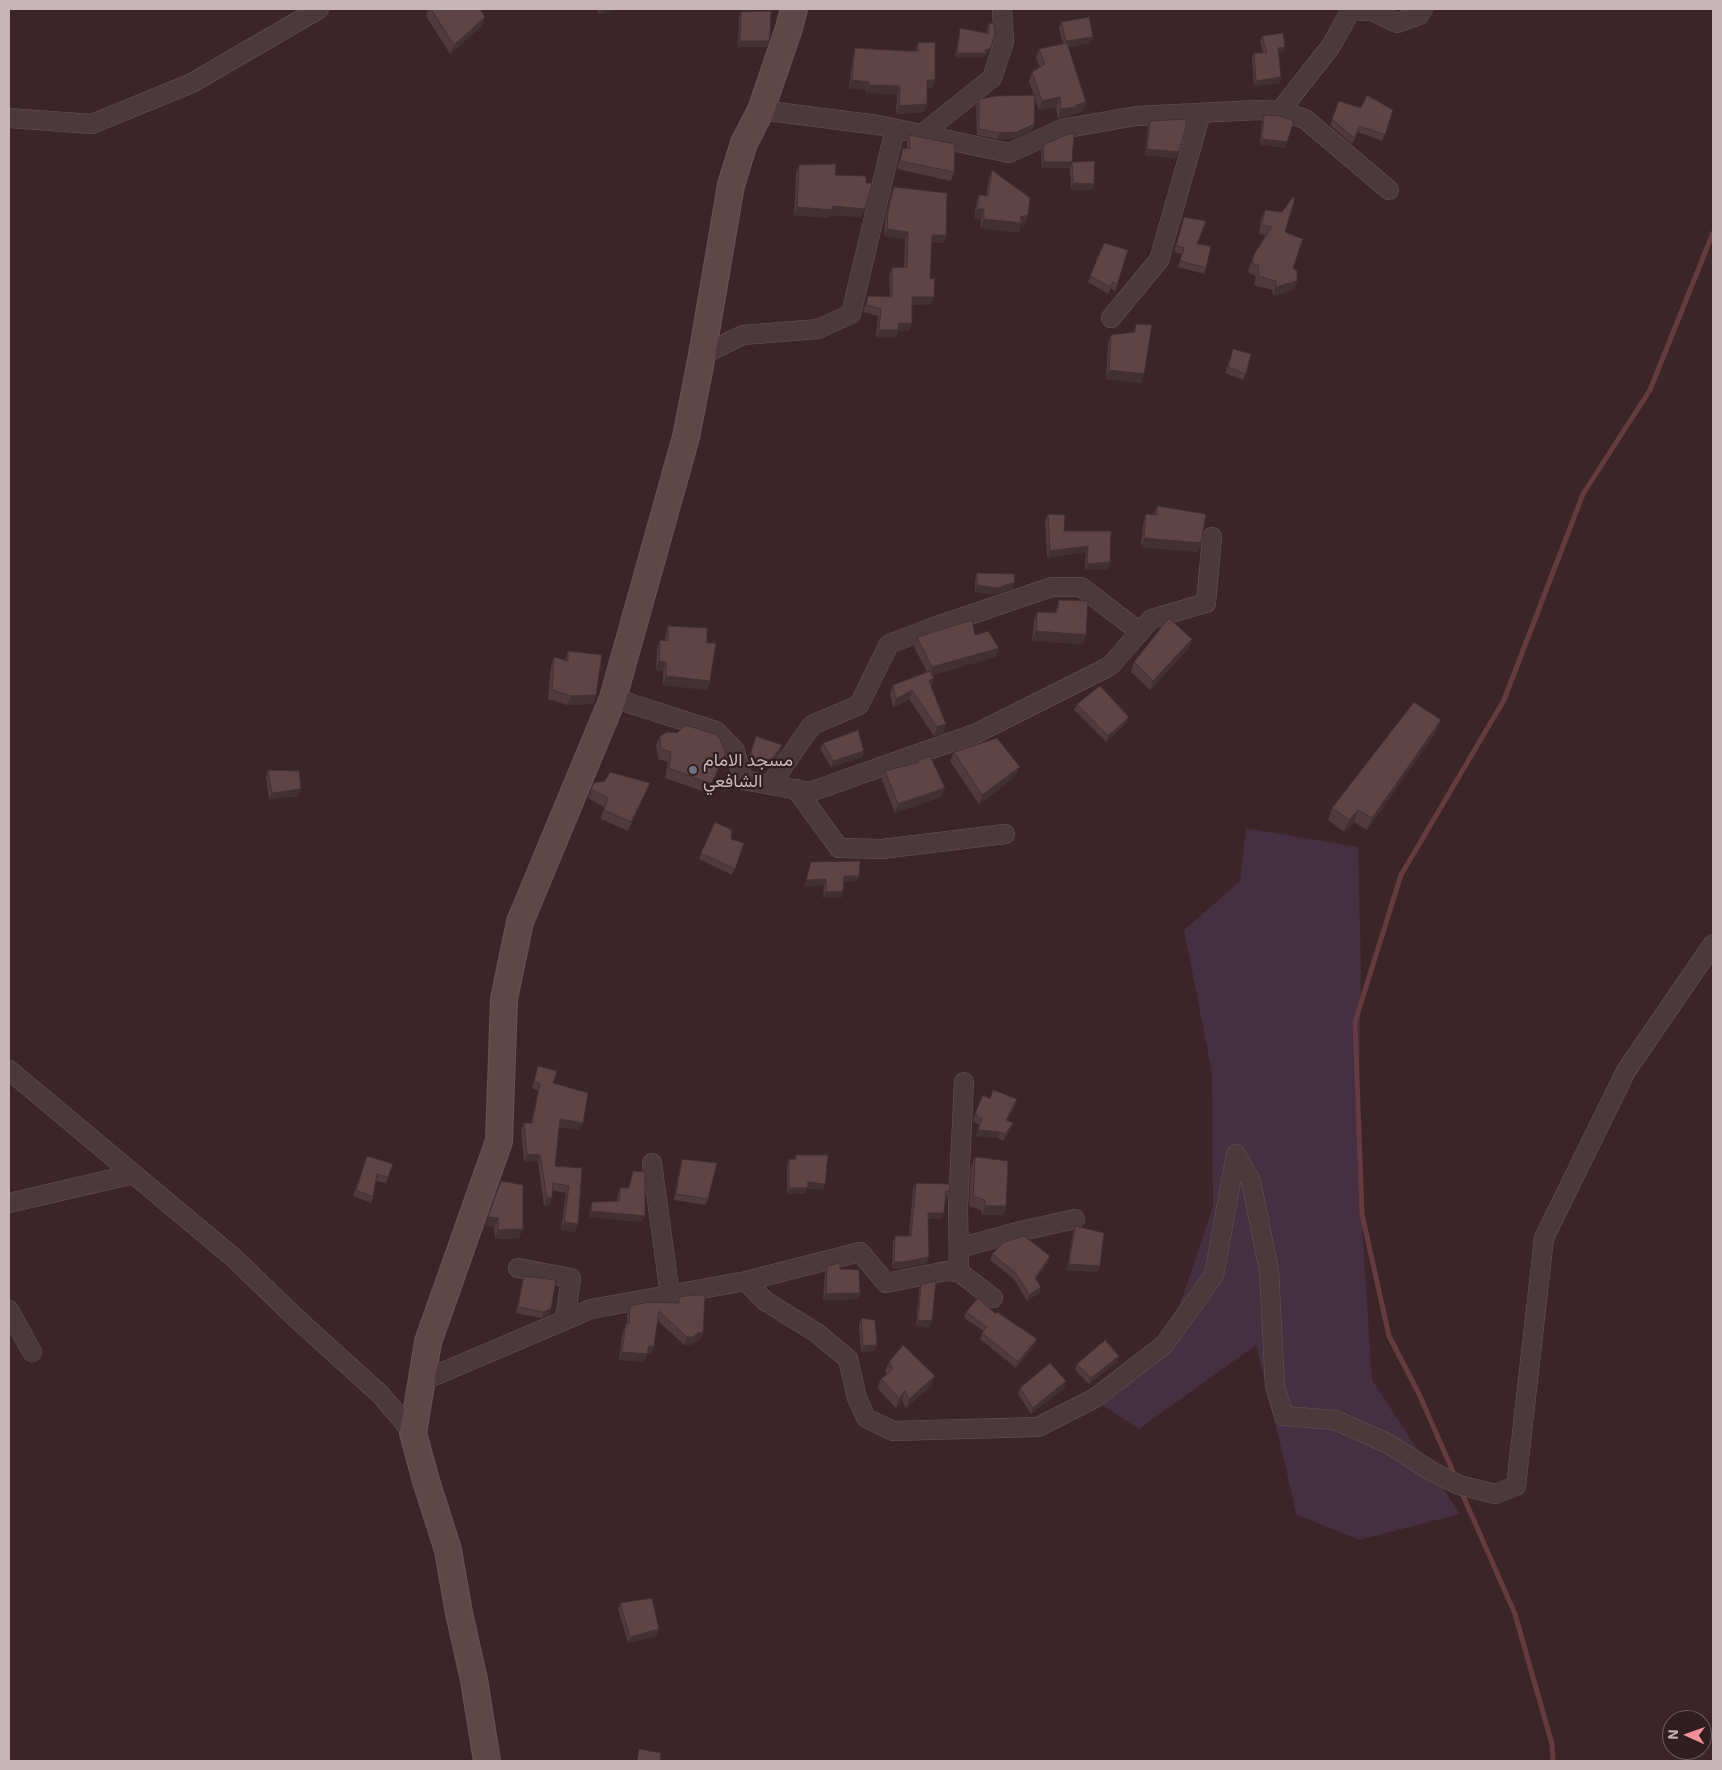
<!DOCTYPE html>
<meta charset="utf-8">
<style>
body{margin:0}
#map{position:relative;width:1722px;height:1770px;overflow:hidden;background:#3c2528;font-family:"Exo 2",sans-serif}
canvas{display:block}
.frame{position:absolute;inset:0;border:10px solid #c7b4b6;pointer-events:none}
.north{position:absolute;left:1662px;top:1710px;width:50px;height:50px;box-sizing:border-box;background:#311e20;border:1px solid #6d5a5c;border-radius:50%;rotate:272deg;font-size:14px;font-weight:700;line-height:20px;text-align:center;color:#c7b4b6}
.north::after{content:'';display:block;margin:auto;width:18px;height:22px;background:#f28f99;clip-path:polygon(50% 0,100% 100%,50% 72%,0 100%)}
</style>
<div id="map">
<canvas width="1722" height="1770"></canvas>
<div class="frame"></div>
<div class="north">N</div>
</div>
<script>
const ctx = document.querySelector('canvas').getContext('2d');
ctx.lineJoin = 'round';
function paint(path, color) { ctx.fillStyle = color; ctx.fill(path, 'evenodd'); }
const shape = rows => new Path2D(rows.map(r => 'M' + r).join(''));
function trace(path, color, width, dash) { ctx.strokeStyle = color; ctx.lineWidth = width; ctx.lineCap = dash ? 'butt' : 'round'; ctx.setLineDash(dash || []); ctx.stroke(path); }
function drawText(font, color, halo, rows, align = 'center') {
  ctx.font = font + ' "Exo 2",Vazirmatn,sans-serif'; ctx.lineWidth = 4.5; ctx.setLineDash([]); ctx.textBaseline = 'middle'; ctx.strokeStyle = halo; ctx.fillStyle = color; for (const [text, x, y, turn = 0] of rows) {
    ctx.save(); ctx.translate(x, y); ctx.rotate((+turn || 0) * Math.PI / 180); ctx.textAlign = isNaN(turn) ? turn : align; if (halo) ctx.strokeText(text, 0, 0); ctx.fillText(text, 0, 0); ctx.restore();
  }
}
const green = shape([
 [1246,828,1358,847,1361,965,1358,1163,1372,1380,1460,1514,1359,1540,1296,1514,1285,1464,1256,1345,1139,1429,1101,1404,1174,1322,1213,1207,1212,1073,1184,930,1240,881]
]);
const stream = shape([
 [1455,1476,1419,1394,1389,1336,1362,1214,1355,1022,1401,875,1504,700,1583,494,1650,390,1713,233],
 [1461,1491,1515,1614,1552,1744,1553,1761]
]);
const street = shape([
 [761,110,878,125,1009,153,1062,129,1136,116,1258,110,1280,111,1305,119,1389,190],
 [1280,111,1331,46,1351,10,1372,11,1397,23,1419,15,1423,9],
 [9,118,92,124,192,83,319,9],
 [922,134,992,78,1004,42,1002,9],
 [1111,318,1159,260,1201,113],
 [702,355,743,335,818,329,851,314,895,129],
 [613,698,716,731,735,751,743,780,810,792,977,733,1110,666,1151,619,1206,603,1212,537],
 [770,785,812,725,859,705,889,644,931,628,1052,587,1081,587,1140,632],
 [796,789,839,848,882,849,1005,834],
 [9,1070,234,1258,297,1319,381,1395,413,1433],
 [652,1163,670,1295],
 [9,1203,134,1174],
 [959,1248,1021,1231,1075,1219],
 [518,1268,571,1278,565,1320],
 [959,1272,958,1206,964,1082],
 [746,1281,860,1252,886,1283,946,1271,959,1272,993,1298],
 [9,1310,32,1352],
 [422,1381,591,1309,746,1281,765,1301,817,1333,848,1359,857,1398,866,1418,893,1431,1038,1427,1095,1398,1164,1345,1214,1275,1236,1154,1251,1181,1269,1271,1275,1386,1284,1416,1335,1420,1389,1444,1431,1471,1459,1485,1495,1494,1516,1486,1544,1238,1626,1071,1713,944]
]);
const secondary = shape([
 [487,1761,474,1680,459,1613,448,1550,426,1481,413,1433,428,1342,499,1141,504,999,520,922,613,698,686,437,702,355,731,185,744,143,761,110,789,28,794,9]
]);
const wall = shape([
 [428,9,480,9,482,26,450,54,426,16],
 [597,9,619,9,599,14],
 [741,12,767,47,738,47,739,18],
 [1061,22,1090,43,1068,47,1086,102,1083,111,1073,114,1072,116,1058,119,1056,107,1039,110,1035,100,1032,130,1015,138,997,139,977,135,976,106,979,99,1034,95,1029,81,1032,72,1040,68,1036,58,1039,49,1063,44,1059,28],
 [989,23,988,54,985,55,983,58,955,58,959,33,960,28,987,33,987,29],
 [1262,36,1285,47,1284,52,1278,53,1281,77,1279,83,1254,86,1252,58,1254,53,1263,53,1260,41],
 [918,43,935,80,932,88,927,88,924,112,896,114,897,94,866,93,866,90,849,88,853,56,855,48,908,51,915,51],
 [1339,101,1361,108,1393,110,1382,141,1358,132,1352,144,1330,125],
 [1264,115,1285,148,1260,145,1262,121],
 [1150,121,1176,158,1145,155,1148,127],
 [909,135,954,172,951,181,897,169,903,148,907,148,907,143],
 [1043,145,1072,162,1092,190,1071,190,1070,168,1042,168,1041,151],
 [799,165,862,217,830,215,829,218,794,215,796,173],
 [992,170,1025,225,1021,225,1019,233,980,228,981,219,974,218,976,204,979,195,986,196,989,179],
 [894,187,946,235,943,243,931,242,930,279,931,304,912,305,912,323,909,331,898,331,896,338,876,337,878,316,863,312,868,296,890,297,889,275,892,268,904,267,905,239,884,236,885,219,891,194],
 [1265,210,1285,232,1293,268,1294,290,1273,296,1272,290,1254,285,1256,276,1248,272,1254,254,1266,236,1259,234,1261,220],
 [1184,217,1197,244,1206,268,1204,274,1178,267,1182,254,1174,252],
 [1104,243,1117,285,1115,291,1111,288,1108,294,1088,282],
 [1136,324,1141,383,1106,379,1108,344,1111,335,1133,333],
 [1231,356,1246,374,1243,380,1225,373],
 [1157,506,1198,552,1141,547,1143,524,1146,514,1154,515],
 [1048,514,1064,531,1111,531,1108,569,1085,570,1086,552,1047,558,1045,520],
 [977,573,1012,589,995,594,975,592,975,579],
 [1059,600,1083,644,1032,641,1034,621,1037,612,1055,613],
 [668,626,707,643,710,681,707,690,663,685,663,671,656,670,657,649,660,640,665,641,665,636],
 [975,635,999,648,995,657,933,675,934,678,931,686,946,724,943,733,934,736,909,699,893,708,890,694,893,685,927,672,914,647,917,637],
 [1192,639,1189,648,1150,690,1131,672,1134,662],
 [568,651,596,695,593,704,567,705,548,699,551,666,554,657,565,660],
 [1077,704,1126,723,1106,742,1074,710],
 [1441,720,1436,732,1367,830,1354,822,1344,832,1328,820,1332,808],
 [660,736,726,752,708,793,665,778,668,762,658,759,656,745],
 [756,736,782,745,780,751,768,768,750,765,749,759],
 [823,743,862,757,831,767,820,749],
 [954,752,1016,776,979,804,950,761],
 [918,760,945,788,941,797,895,813,882,780,885,771,917,763],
 [268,770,299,796,269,799,266,777],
 [594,783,650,783,646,792,628,831,601,819,604,807,588,798],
 [731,839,744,843,732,875,699,859,701,853],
 [811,862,856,882,843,882,841,898,823,898,824,885,804,887],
 [538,1066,553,1083,580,1130,559,1127,555,1166,582,1168,575,1232,561,1230,566,1193,552,1190,552,1198,549,1206,544,1206,538,1162,524,1162,521,1130,524,1123,531,1123,538,1091,532,1088],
 [983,1095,990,1099,1015,1106,1007,1120,1013,1123,1011,1129,1003,1141,998,1138,976,1136,979,1125,973,1121,974,1117],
 [796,1155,823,1190,807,1188,805,1194,787,1194,787,1165,789,1159,794,1159],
 [367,1156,393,1164,386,1183,376,1181,373,1197,371,1203,353,1196],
 [975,1157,1006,1206,1003,1215,982,1215,981,1210,969,1206,971,1166],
 [682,1159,708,1199,706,1205,674,1200,680,1165],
 [633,1171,642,1222,589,1217,590,1208,592,1202,617,1201,618,1194,620,1188,628,1188],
 [501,1181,519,1238,495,1239,494,1227,485,1226],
 [916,1183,949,1192,947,1198,946,1197,942,1219,928,1219,927,1263,900,1269,892,1268,893,1242,895,1236,909,1236,913,1189],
 [1075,1226,1098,1272,1067,1270,1073,1232],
 [992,1254,1048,1262,1036,1279,1041,1287,1039,1293,1027,1301,1014,1279,990,1260],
 [827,1266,840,1269,860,1293,858,1299,823,1300,825,1273],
 [524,1276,551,1309,549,1315,541,1318,516,1313,522,1282],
 [921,1284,930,1328,916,1326,919,1290],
 [679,1297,703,1332,700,1340,695,1341,691,1345,684,1345,657,1320,654,1346,651,1354,647,1354,644,1362,619,1360,623,1331,627,1323,627,1314,630,1306,677,1303],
 [966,1312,996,1314,1035,1345,1016,1368,980,1339,984,1331,964,1318],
 [861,1318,874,1351,861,1352,859,1325],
 [1119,1356,1117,1362,1089,1384,1075,1370,1077,1364],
 [889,1362,932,1385,906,1408,902,1400,896,1408,877,1388,881,1379,887,1374,885,1371],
 [1066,1381,1064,1388,1031,1414,1018,1394,1020,1388],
 [620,1603,659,1629,656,1636,628,1643,618,1609]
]);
const shadedWall = shape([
 [601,9,619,9,599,14],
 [485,17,482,26,450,54,454,45],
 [1093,37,1090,43,1063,47,1066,41],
 [740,41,769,41,767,47,738,47],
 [1285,47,1284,52,1276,53,1278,48],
 [990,49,988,54,985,55,983,58,955,58,957,53],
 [1281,77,1279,83,1254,86,1256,81],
 [852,80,869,82,866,90,849,88],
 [927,80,935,80,932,88,924,88],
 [869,85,900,86,897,94,866,93],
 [1060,97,1056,107,1039,110,1042,101],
 [1086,102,1083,111,1073,114,1072,116,1058,119,1061,109],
 [927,104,924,112,896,114,899,106],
 [1034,124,1032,130,1015,138,997,139,999,133],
 [1262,139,1287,142,1285,148,1260,145],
 [1147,149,1179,152,1176,158,1145,155],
 [1044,162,1072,162,1070,168,1042,168],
 [1073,183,1094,184,1092,190,1071,190],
 [832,206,865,209,862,217,830,215,829,218,794,215,797,207],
 [977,209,984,209,981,219,974,218],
 [1028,215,1025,225,1021,225,1019,233,980,228,984,219,1020,217],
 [887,229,908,232,905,239,884,236],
 [932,235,946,235,943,243,929,242],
 [1297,281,1294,290,1273,296,1276,287],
 [912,297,934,297,931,304,910,305],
 [899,323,912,323,909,331,898,331,896,338,876,337,879,330],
 [1109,370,1144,374,1141,383,1106,379],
 [1144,538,1201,543,1198,552,1141,547],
 [1088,546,1086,552,1047,558,1050,551],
 [1110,562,1108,569,1085,570,1087,564],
 [1015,582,1012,589,995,594,975,592,977,585],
 [1036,631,1086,635,1083,644,1032,641],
 [1192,639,1189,648,1150,690,1153,681],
 [999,648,995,657,929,676,932,667],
 [659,661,666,662,663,671,656,670],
 [666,676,710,681,707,690,663,685],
 [934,678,930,687,929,681],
 [912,690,909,699,893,708,896,699],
 [596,695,593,704,567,705,571,696],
 [1129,717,1126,723,1106,742,1108,736],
 [1441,720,1436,732,1367,830,1372,818],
 [946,724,943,733,934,736,937,727],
 [782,745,780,751,768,768,770,762],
 [864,751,862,757,831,767,833,761],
 [726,752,722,762,708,793,711,784],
 [1020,767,1016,776,979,804,982,795],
 [650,783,646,792,628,831,631,822],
 [945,788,941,797,895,813,898,804],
 [301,789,299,796,269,799,272,793],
 [1358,810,1354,822,1344,832,1349,820],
 [844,876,859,876,856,882,841,882],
 [826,879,824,885,804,887,806,880],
 [843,891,841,898,823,898,826,892],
 [1017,1099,1015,1106,1003,1126,1006,1120],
 [560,1119,583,1123,580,1130,557,1127],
 [1013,1123,1011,1129,1003,1141,1005,1135],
 [978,1130,1000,1132,998,1138,976,1136],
 [527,1154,540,1155,538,1162,524,1162],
 [808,1182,825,1184,823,1190,806,1188],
 [789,1188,807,1188,805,1194,787,1194],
 [547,1198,552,1198,549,1206,544,1206],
 [985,1206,1006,1206,1003,1215,982,1215],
 [591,1211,645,1216,642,1222,589,1217],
 [928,1213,944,1213,942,1219,926,1219],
 [488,1217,498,1218,494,1227,485,1226],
 [564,1222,578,1224,575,1232,561,1230],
 [523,1229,519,1238,495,1239,498,1230],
 [1050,1256,1048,1262,1033,1284,1035,1278],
 [929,1257,927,1263,900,1269,892,1268,894,1262],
 [1069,1264,1100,1266,1098,1272,1067,1270],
 [1041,1287,1039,1293,1027,1301,1029,1295],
 [860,1293,858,1299,823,1300,826,1294],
 [551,1309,549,1315,541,1318,544,1312],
 [918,1320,932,1321,930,1328,916,1326],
 [703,1332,700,1340,695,1341,691,1345,684,1345,687,1337,698,1333],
 [1037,1339,1035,1345,1016,1368,1018,1362],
 [877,1345,874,1351,861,1352,863,1346],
 [649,1346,654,1346,651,1354,646,1354],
 [622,1352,647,1354,644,1362,619,1360],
 [1119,1356,1117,1362,1089,1384,1091,1378],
 [935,1376,932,1385,906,1408,909,1399],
 [1066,1381,1064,1388,1031,1414,1033,1408],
 [905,1391,902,1400,896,1408,899,1398],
 [659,1629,656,1636,628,1643,630,1637]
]);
const building = shape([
 [431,9,480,9,485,17,454,45,431,9],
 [771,11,770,36,769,41,740,41,741,12,771,11],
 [1089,17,1093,37,1066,41,1061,22,1089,17],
 [989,23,994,24,995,35,990,49,985,50,985,53,957,53,960,28,989,34,989,23],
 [1283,33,1285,47,1278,48,1281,77,1256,81,1254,53,1267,53,1262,36,1283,33],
 [935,42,935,80,927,80,927,104,899,106,900,86,869,85,869,82,852,80,855,48,908,51,918,51,918,43,935,42],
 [1067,43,1086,102,1076,105,1076,107,1061,109,1060,97,1042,101,1032,72,1045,64,1039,49,1067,43],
 [1035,95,1034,124,1017,132,999,133,979,129,979,99,996,96,1035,95],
 [1367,95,1393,110,1385,135,1360,126,1354,138,1332,119,1339,101,1361,108,1367,95],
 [1264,115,1280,116,1294,121,1287,142,1262,139,1264,115],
 [1186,119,1186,127,1179,152,1147,149,1150,121,1186,119],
 [1074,133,1072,162,1044,162,1043,145,1068,134,1074,133],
 [909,135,955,144,954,172,900,161,903,148,910,149,909,135],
 [1095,161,1094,184,1073,183,1072,162,1095,161],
 [836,164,835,175,866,176,866,183,872,183,865,209,832,206,832,210,797,207,799,165,836,164],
 [992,170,1030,198,1028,215,1020,217,1022,223,984,219,984,209,977,209,979,195,988,196,992,170],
 [894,187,947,193,946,235,932,235,930,279,935,278,934,297,912,297,912,323,899,323,898,330,879,330,881,309,866,305,868,296,892,297,892,268,907,267,908,232,887,229,888,211,894,187],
 [1293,197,1295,198,1285,232,1303,239,1293,268,1297,270,1297,281,1276,287,1276,281,1258,276,1259,266,1252,263,1254,254,1272,227,1262,225,1265,210,1282,212,1293,197],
 [1184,217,1206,221,1197,244,1211,246,1206,268,1180,261,1184,248,1176,246,1184,217],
 [1104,243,1128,250,1117,285,1113,282,1110,287,1090,276,1104,243],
 [1136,324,1152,325,1144,374,1109,370,1111,335,1135,332,1136,324],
 [1233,349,1251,354,1246,374,1228,367,1233,349],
 [1157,506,1206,514,1201,543,1144,538,1146,514,1157,515,1157,506],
 [1048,514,1065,515,1064,531,1111,531,1110,562,1087,564,1088,546,1050,551,1048,514],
 [977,573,1014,574,1015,582,997,588,977,585,977,573],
 [1059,600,1088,601,1086,635,1036,631,1037,612,1057,613,1059,600],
 [1169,618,1192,639,1153,681,1134,662,1169,618],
 [972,620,975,635,988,631,999,648,932,667,917,637,972,620],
 [668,626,707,628,707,643,716,643,710,681,666,676,666,662,659,661,660,640,668,641,668,626],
 [568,651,602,655,596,695,571,696,552,690,554,657,568,661,568,651],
 [930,671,934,678,929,681,946,724,937,727,912,690,896,699,893,685,930,671],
 [1100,686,1129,717,1108,736,1077,704,1100,686],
 [1414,702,1441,720,1372,818,1358,810,1349,820,1332,808,1414,702],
 [685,725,715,734,720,739,726,752,711,784,669,768,671,752,661,749,660,736,667,732,677,733,685,725],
 [858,730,864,751,833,761,823,743,858,730],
 [756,736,782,745,770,762,753,758,751,752,756,736],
 [997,738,1020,767,982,795,954,752,997,738],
 [930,756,945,788,898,804,885,771,919,762,918,760,930,756],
 [268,770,299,771,301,789,272,793,268,770],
 [610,772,650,783,631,822,604,810,608,798,591,789,594,783,605,781,610,772],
 [715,822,732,830,731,839,744,843,735,869,701,853,715,822],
 [860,861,859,876,844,876,843,891,826,892,826,879,806,880,811,862,860,861],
 [538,1066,557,1071,553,1083,588,1093,583,1123,560,1119,555,1166,582,1168,578,1224,564,1222,569,1186,553,1183,552,1198,547,1198,540,1155,527,1154,524,1123,532,1123,540,1084,534,1081,538,1066],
 [993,1090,1017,1099,1006,1120,1013,1123,1005,1135,1000,1132,978,1130,982,1119,976,1115,976,1111,983,1095,990,1099,993,1090],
 [796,1155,828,1155,825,1184,808,1182,807,1188,789,1188,789,1159,796,1160,796,1155],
 [367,1156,393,1164,388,1177,377,1174,373,1197,356,1190,367,1156],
 [975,1157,1008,1161,1006,1206,985,1206,985,1200,973,1196,975,1157],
 [682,1159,717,1163,708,1199,676,1194,682,1159],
 [633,1171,645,1172,645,1216,591,1211,592,1202,619,1201,620,1188,629,1188,633,1171],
 [501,1181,523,1185,523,1229,498,1230,498,1218,488,1217,501,1181],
 [916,1183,950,1184,949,1192,946,1191,944,1213,928,1213,929,1257,903,1262,894,1262,895,1236,911,1236,916,1183],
 [1075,1226,1104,1233,1100,1266,1069,1264,1075,1226],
 [1024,1236,1050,1256,1035,1278,1041,1287,1029,1295,1016,1273,992,1254,1004,1242,1024,1236],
 [840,1263,840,1269,859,1270,860,1293,826,1294,827,1266,840,1263],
 [524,1276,556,1280,551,1309,544,1312,518,1307,524,1276],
 [936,1281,932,1321,918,1320,921,1284,936,1281],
 [693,1295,705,1295,703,1332,698,1333,693,1337,687,1337,659,1311,654,1346,649,1346,647,1354,622,1352,626,1323,629,1324,630,1306,650,1302,679,1303,679,1297,693,1295],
 [978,1298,996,1314,997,1312,1037,1339,1018,1362,982,1333,987,1327,966,1312,978,1298],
 [861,1318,875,1320,877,1345,863,1346,861,1318],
 [1105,1340,1119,1356,1091,1378,1077,1364,1105,1340],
 [903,1345,935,1376,909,1399,905,1391,899,1398,881,1379,893,1369,889,1362,903,1345],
 [1050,1363,1066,1381,1033,1408,1020,1388,1050,1363],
 [652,1598,659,1629,630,1637,620,1603,652,1598],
 [639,1749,661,1753,660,1761,637,1761,639,1749]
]);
const markers = [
 [693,770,5,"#6b7280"]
];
const poiNames = [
 ["مسجد الامام",703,760],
 ["الشافعي",703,781]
];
paint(green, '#452f40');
trace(stream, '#643b41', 5);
trace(street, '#675456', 20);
trace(secondary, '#675456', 28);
trace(street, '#4c393b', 19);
trace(secondary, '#5f4749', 26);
paint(wall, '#513a3d');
paint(shadedWall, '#423032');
paint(building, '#5e4447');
trace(building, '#423032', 1);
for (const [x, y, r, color] of markers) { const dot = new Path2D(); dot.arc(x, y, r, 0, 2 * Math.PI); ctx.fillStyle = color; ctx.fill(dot); trace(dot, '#311e20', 2); }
drawText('18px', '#c7b4b6', '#311e20', poiNames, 'left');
</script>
